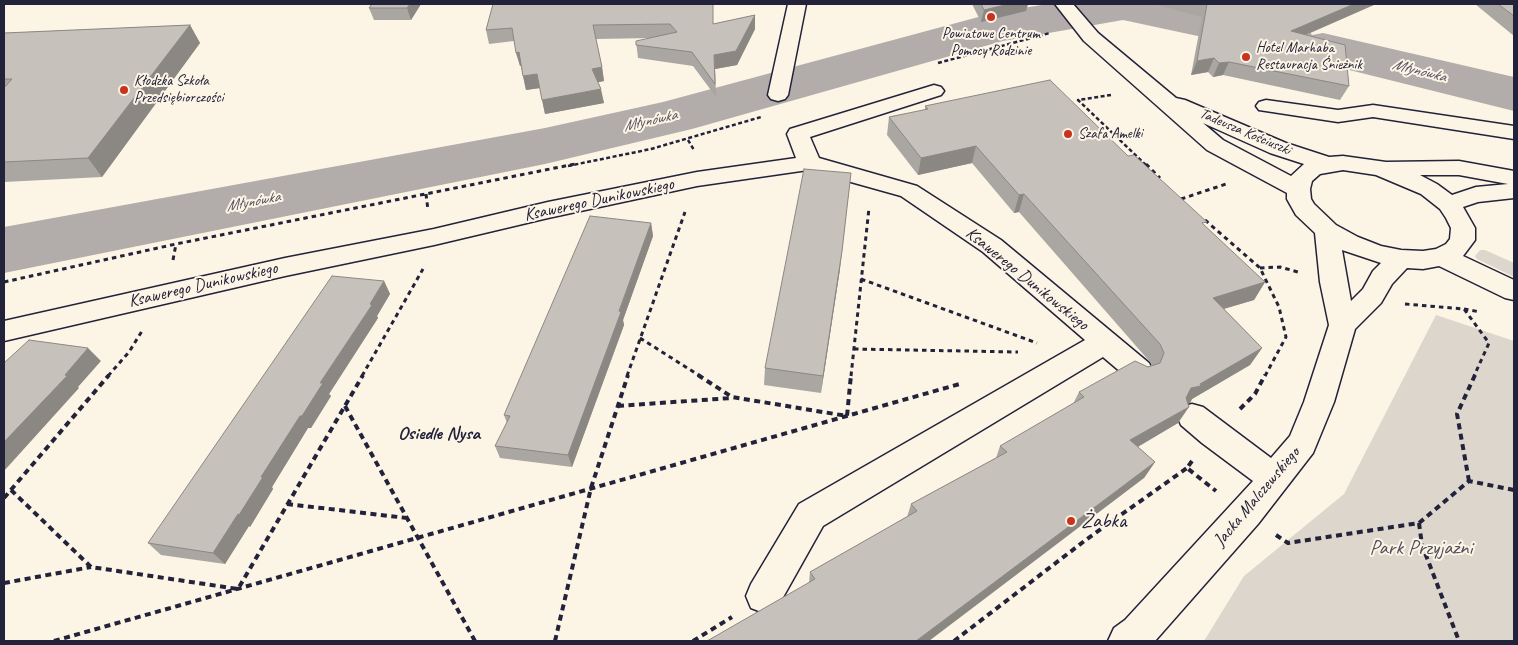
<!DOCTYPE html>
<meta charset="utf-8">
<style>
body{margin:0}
#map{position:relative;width:1518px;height:645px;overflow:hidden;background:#fcf5e5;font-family:Caveat,sans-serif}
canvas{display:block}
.frame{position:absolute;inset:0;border:5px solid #22223b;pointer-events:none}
</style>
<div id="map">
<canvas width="1518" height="645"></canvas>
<div class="frame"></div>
</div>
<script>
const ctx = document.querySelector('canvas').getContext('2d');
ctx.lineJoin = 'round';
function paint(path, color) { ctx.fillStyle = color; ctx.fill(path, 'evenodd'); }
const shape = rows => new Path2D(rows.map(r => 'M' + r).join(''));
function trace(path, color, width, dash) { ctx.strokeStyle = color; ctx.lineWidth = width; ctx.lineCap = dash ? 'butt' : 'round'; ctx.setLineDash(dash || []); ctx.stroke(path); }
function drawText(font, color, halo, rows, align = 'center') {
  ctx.font = font + ' Caveat,sans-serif'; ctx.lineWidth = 4; ctx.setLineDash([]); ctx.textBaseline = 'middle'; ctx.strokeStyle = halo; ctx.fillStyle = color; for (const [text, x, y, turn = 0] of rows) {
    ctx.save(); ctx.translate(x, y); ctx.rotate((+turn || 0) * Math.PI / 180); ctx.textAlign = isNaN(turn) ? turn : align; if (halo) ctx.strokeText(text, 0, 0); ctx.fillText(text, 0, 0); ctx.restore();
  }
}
const green = shape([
 [1480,250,1485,250,1514,263,1514,277,1477,259,1475,256],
 [1436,315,1514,341,1514,641,1204,641,1244,576,1344,494]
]);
const river = shape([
 [1048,4,1183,4,1291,26,1309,30,1312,35,1323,33,1514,77,1514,111,1305,59,1301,54,1291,56,1123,20,1003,41,692,129,545,164,4,273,4,227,545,128,663,102,997,12,1048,4]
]);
const pathFar2 = shape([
 [938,63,1050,33],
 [1111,95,1078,100,1147,166],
 [688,140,694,150],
 [568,166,651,149,761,117]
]);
const pathFar1 = shape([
 [1146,164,1160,178],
 [426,194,428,210],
 [1181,199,1226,184],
 [1205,220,1260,268,1279,307,1286,337,1265,376],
 [173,260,176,244],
 [1260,268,1280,267,1298,272],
 [861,279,1037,343],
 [4,282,176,244,575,164],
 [1405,304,1464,309,1489,343,1474,376],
 [1464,309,1480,312],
 [640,338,700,376],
 [854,349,1018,352],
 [108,376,129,352,142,331],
 [362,376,423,269],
 [627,376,685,212],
 [851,376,869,208]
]);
const path = shape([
 [698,375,732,397,847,416,851,375],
 [345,406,475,641],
 [618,406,731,398],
 [1240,409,1255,394,1265,375],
 [1192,461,1187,468,1216,491],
 [1469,481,1457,414,1475,375],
 [11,490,91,567,238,589,363,375],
 [4,498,109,375],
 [287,504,407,518],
 [1419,523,1422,545,1459,641],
 [1276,535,1288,543,1419,523,1469,481,1514,490],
 [4,583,91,567],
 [54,641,963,383],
 [555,641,591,488,628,375],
 [693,641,732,617],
 [954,641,1087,539,1187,468]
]);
const minor = shape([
 [788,4,806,4,788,95,785,99,778,101,771,99,768,95,788,4],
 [1055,4,1073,4,1098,33,1176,98,1185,100,1286,143,1329,157,1343,156,1386,162,1459,161,1514,171,1514,198,1478,202,1463,207,1475,228,1475,240,1463,256,1514,280,1514,300,1505,298,1439,266,1423,269,1407,268,1392,284,1381,303,1355,329,1334,402,1313,453,1258,524,1155,641,1108,641,1114,628,1125,620,1253,481,1202,443,1181,425,1177,416,1181,407,1192,404,1203,407,1271,458,1290,436,1304,402,1329,325,1320,282,1315,233,1296,215,1287,199,1287,193,1207,150,1084,41,1055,4],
 [1203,123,1270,153,1304,164,1291,176,1223,140,1203,123],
 [1343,170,1376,175,1421,194,1440,209,1446,218,1451,228,1450,239,1446,244,1436,249,1423,251,1401,250,1381,246,1358,237,1336,225,1314,204,1311,199,1310,189,1312,181,1320,174,1343,170],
 [1420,175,1459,175,1508,184,1476,187,1452,195,1437,184,1420,175],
 [1342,250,1381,263,1373,271,1363,289,1351,301,1342,250],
 [934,85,941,87,944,91,941,95,810,137,819,158,917,186,1001,240,1149,363,1153,371,1149,379,1139,382,1129,379,1103,357,823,526,777,608,764,613,751,608,746,596,751,584,799,504,1085,340,983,252,901,196,808,170,697,186,548,218,434,245,285,276,4,341,4,321,285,258,434,229,548,202,697,172,796,158,787,134,790,129,934,85],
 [1266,100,1338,110,1373,105,1514,126,1514,139,1373,117,1338,122,1259,110,1256,106,1259,102,1266,100]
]);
const wall = shape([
 [372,4,421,4,411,20,374,20,369,8],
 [493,4,714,24,755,15,755,29,737,65,715,69,716,97,693,66,638,58,636,41,653,38,596,39,602,67,604,81,598,82,604,103,545,114,540,88,526,90,521,66,520,66,514,41,489,44,486,30],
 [972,4,1028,4,1026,11,981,22],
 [1154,4,1376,4,1306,35,1349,86,1340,100,1223,75,1213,77,1208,72,1191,75,1202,17],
 [1475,4,1514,4,1514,36],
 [190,25,200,43,102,177,4,182,4,33],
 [925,106,1128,156,1265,282,1254,300,1224,309,1262,348,1250,365,1192,399,1190,403,1188,403,1178,423,1138,447,1155,462,1144,478,809,583,810,572,907,517,911,504,996,458,1000,446,1073,404,1079,392,1152,365,1150,362,1019,212,1014,213,972,163,918,175,887,135,889,117,925,110],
 [651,223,653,236,623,320,624,325,572,467,500,458,495,446,507,423,504,415],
 [840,269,821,393,764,385,765,368],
 [384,281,390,294,377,316,378,318,329,394,331,396,311,428,308,428,272,487,273,489,250,527,249,526,225,564,161,555,148,543]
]);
const shadedWall = shape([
 [410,4,421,4,411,20,407,8],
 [1009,4,1028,4,1026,11,981,22,984,10],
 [1354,4,1376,4,1284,44,1291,31],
 [755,15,755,29,737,65,715,69,716,97,714,55],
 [190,25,200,43,102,177,88,158],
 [519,52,522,66,520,66,516,53],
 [1214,58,1208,72,1191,75,1197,61],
 [1229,62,1223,75,1213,77,1219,63],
 [602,67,604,81,595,83,592,69],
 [537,74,540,88,526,90,523,76],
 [601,89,604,103,545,114,542,100],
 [976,146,972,163,918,175,921,158],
 [851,173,840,269,821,393,823,376],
 [1024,194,1019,212,1014,213,1019,195],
 [651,223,653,236,623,320,624,325,572,467,568,455],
 [384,281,390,294,377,316,378,318,329,394,331,396,311,428,308,428,272,487,273,489,250,527,239,515,261,477],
 [1265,282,1254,300,1202,315,1213,298],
 [88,348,101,361,78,387,79,388,4,471,4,442],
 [1262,348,1250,365,1192,399,1190,403,1181,405,1191,388,1200,384],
 [1189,407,1178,423,1120,457,1130,440],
 [1155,462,1144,478,929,641,916,641],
 [238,514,249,526,225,564,213,553]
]);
const building = shape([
 [372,4,410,4,407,8,369,8,372,4],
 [493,4,713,4,713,24,755,15,736,51,714,55,715,84,692,52,636,45,636,41,677,32,670,24,593,25,602,67,592,69,601,89,542,100,537,74,523,76,519,52,516,53,512,28,486,30,493,4],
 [981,4,1009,4,984,10,981,4],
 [1207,4,1354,4,1291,31,1345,45,1349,86,1229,62,1219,63,1214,58,1197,61,1207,4],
 [1498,4,1514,4,1514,16,1498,4],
 [190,25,88,158,4,162,4,88,12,79,4,79,4,33,190,25],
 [1050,80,1128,156,1134,155,1207,222,1202,223,1265,282,1213,298,1262,348,1200,384,1201,386,1191,388,1186,398,1189,407,1130,440,1155,462,916,641,707,641,815,579,810,572,917,511,911,504,1007,452,1000,446,1084,397,1079,392,1135,361,1148,367,1160,363,1164,353,1160,344,1024,194,1019,195,976,146,921,158,889,117,928,109,925,106,1050,80],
 [804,169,851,173,842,251,823,376,765,368,804,169],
 [590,216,651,223,619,311,621,312,568,455,495,446,510,416,504,415,590,216],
 [332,276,384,281,370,304,372,305,320,383,323,383,302,416,300,416,261,477,263,477,239,515,238,514,213,553,148,543,332,276],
 [29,340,88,348,65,375,67,376,4,442,4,363,29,340]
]);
const markers = [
 [991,17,5,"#c8321e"],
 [1246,57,5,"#c8321e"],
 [124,90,5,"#c8321e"],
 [1068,134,5,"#c8321e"],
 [1071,521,5,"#c8321e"]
];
const farPoinames = [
 ["Powiatowe Centrum",991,34,"center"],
 ["Pomocy Rodzinie",991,51,"center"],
 ["Hotel Marhaba",1256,48],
 ["Restauracja Śnieżnik",1256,65],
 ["Kłodzka Szkoła",134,81],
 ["Przedsiębiorczości",134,98],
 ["Szafa Amelki",1078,134]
];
const farStreetnames = [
 ["Tadeusza Kościuszki",1245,132,23]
];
const farWaternames = [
 ["Młynówka",1419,71,14],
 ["Młynówka",650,121,-13],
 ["Młynówka",253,202,-11]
];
const streetNames = [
 ["Ksawerego Dunikowskiego",599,200,-12],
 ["Ksawerego Dunikowskiego",1027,279,39],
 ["Ksawerego Dunikowskiego",203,285,-13],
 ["Jacka Malczewskiego",1257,497,-50]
];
const neighbourhoodNames = [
 ["Osiedle Nysa",439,434]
];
const nearPoinames = [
 ["Żabka",1081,521]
];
const nearParknames = [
 ["Park Przyjaźni",1421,548]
];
paint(green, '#dcd6cc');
paint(river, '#b2adab');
trace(minor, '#22223b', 3);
trace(pathFar2, '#22223b', 2.5, [4, 2.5]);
trace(pathFar1, '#22223b', 3, [4.5, 4]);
trace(path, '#22223b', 4, [6, 4.5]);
paint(minor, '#fcf5e5');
paint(wall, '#aaa6a1');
paint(shadedWall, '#8b8783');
paint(building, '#c6c1bb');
trace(building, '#8b8783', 1);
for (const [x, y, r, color] of markers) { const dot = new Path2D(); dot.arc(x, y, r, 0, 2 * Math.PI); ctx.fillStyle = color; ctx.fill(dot); trace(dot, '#fcf5e5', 2); }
drawText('15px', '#22223b', '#fcf5e5', farPoinames, 'left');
drawText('15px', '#22223b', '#fcf5e5', farStreetnames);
drawText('italic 16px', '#545362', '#fcf5e5', farWaternames);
drawText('18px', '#22223b', '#fcf5e5', streetNames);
drawText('bold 19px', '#22223b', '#fcf5e5', neighbourhoodNames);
drawText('21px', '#22223b', '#fcf5e5', nearPoinames, 'left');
drawText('21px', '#504f5f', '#fcf5e5', nearParknames);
</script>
